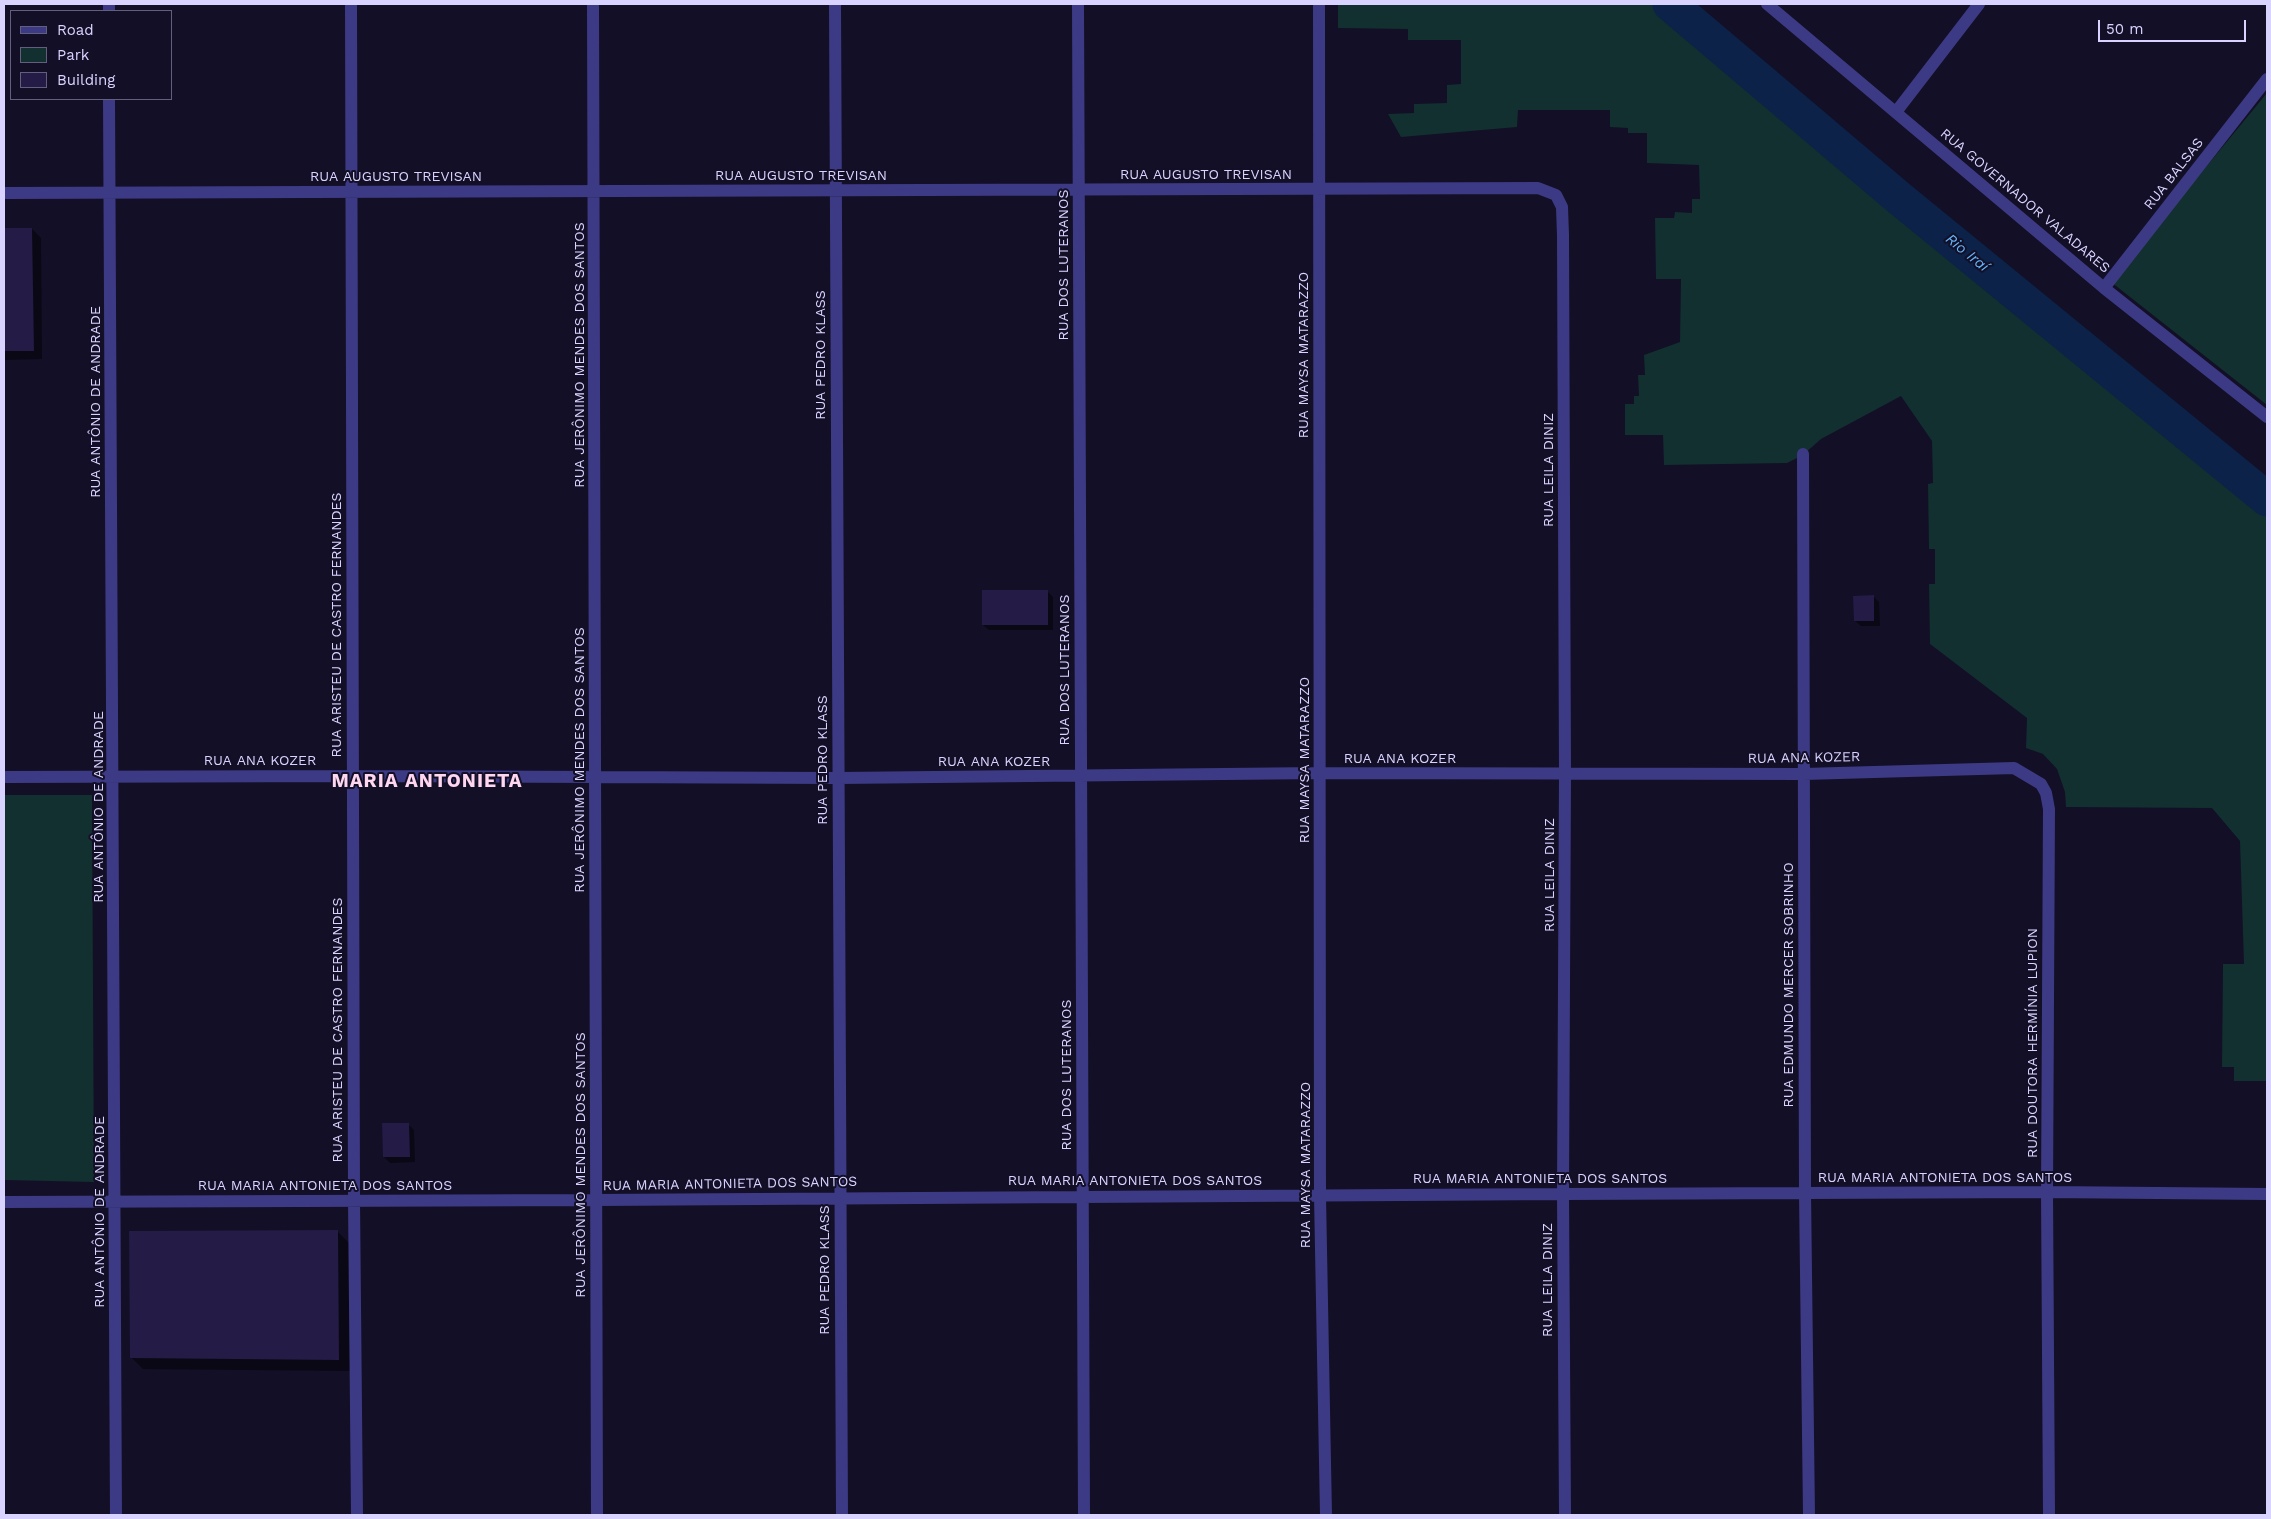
<!DOCTYPE html>
<meta charset="utf-8">
<style>
body{margin:0}
#map{position:relative;width:2271px;height:1519px;overflow:hidden;background:#130f26;font-family:"Work Sans",sans-serif}
canvas{display:block}
.frame{position:absolute;inset:0;border:5px solid #d9d4ff;pointer-events:none}
.legend{position:absolute;left:10px;top:10px;width:162px;height:90px;box-sizing:border-box;background:#130f26;border:1px solid #625e7d;margin:0;padding:6px 9px;list-style:none;font-size:15px;color:#d9d4ff}
.legend li{display:flex;align-items:center;gap:10px;height:25px}
.legend b{width:25px;border:1px solid #625e7d}
.scale{position:absolute;left:2098px;top:20px;width:148px;height:22px;box-sizing:border-box;border:2px solid #d9d4ff;border-top:0;padding-left:6px;font-size:15px;line-height:18px;white-space:nowrap;color:#d9d4ff;-webkit-text-stroke:4px #130f26;paint-order:stroke}
</style>
<div id="map">
<canvas width="2271" height="1519"></canvas>
<div class="frame"></div>
<ul class="legend">
<li><b style="height:6px;background:#3d3a85"></b>Road</li>
<li><b style="height:14px;background:#12302f"></b>Park</li>
<li><b style="height:14px;background:#241b47"></b>Building</li>
</ul>
<div class="scale">50 m</div>
</div>
<script>
const ctx = document.querySelector('canvas').getContext('2d');
ctx.lineJoin = 'round';
function paint(path, color) { ctx.fillStyle = color; ctx.fill(path, 'evenodd'); }
const shape = rows => new Path2D(rows.map(r => 'M' + r).join(''));
function trace(path, color, width, dash) { ctx.strokeStyle = color; ctx.lineWidth = width; ctx.lineCap = dash ? 'butt' : 'round'; ctx.setLineDash(dash || []); ctx.stroke(path); }
function drawText(font, color, halo, rows, align = 'center') {
  ctx.font = font + ' "Work Sans",sans-serif'; ctx.lineWidth = 4; ctx.setLineDash([]); ctx.textBaseline = 'middle'; ctx.strokeStyle = halo; ctx.fillStyle = color; for (const [text, x, y, turn = 0] of rows) {
    ctx.save(); ctx.translate(x, y); ctx.rotate((+turn || 0) * Math.PI / 180); ctx.textAlign = isNaN(turn) ? turn : align; if (halo) ctx.strokeText(text, 0, 0); ctx.fillText(text, 0, 0); ctx.restore();
  }
}
const green = shape([
 [1338,4,1657,4,2267,515,2267,1081,2234,1081,2234,1067,2222,1067,2223,964,2244,964,2240,841,2212,808,2066,807,2065,792,2057,769,2043,754,2026,748,2027,718,1930,644,1929,584,1935,584,1935,549,1929,549,1928,484,1933,483,1932,441,1901,396,1821,439,1803,455,1787,463,1664,465,1663,435,1625,435,1625,404,1634,404,1634,396,1639,396,1638,375,1645,375,1644,355,1680,342,1681,279,1656,279,1655,218,1674,218,1675,212,1692,213,1692,199,1700,199,1699,165,1647,163,1647,133,1628,133,1628,128,1610,127,1610,110,1518,110,1517,127,1401,137,1388,114,1414,113,1414,104,1447,103,1447,85,1461,84,1461,40,1408,40,1408,29,1338,28],
 [2267,93,2267,405,2111,282],
 [4,795,92,795,94,1182,4,1180]
]);
const shadow = shape([
 [4,229,32,229,41,238,42,359,4,360],
 [1047,591,1053,597,1053,630,989,630,983,625],
 [1874,597,1879,602,1880,626,1861,626,1855,621],
 [408,1124,414,1130,415,1162,390,1163,384,1157],
 [337,1231,349,1243,350,1371,143,1369,131,1357]
]);
const river = shape([
 [1670,4,1899,198,2267,499]
]);
const building = shape([
 [4,228,32,228,34,351,4,351],
 [982,590,1048,590,1048,625,982,625],
 [1874,595,1874,621,1854,621,1853,596],
 [382,1123,409,1123,410,1157,383,1157],
 [338,1230,339,1360,130,1358,129,1231]
]);
const street = shape([
 [109,4,109,11],
 [351,4,354,1200,357,1515],
 [593,4,597,1515],
 [835,4,842,1515],
 [1078,4,1084,1515],
 [1319,4,1320,1196,1326,1515],
 [1767,4,2104,288,2267,417],
 [109,99,116,1515],
 [1896,112,1979,4],
 [4,193,1538,188,1556,195,1562,207,1563,235,1565,775,1563,1194,1565,1515],
 [2104,288,2267,79],
 [1803,454,1805,1193,1809,1515],
 [4,777,353,776,838,778,1320,773,1804,774,2014,768,2041,784,2046,793,2049,809,2047,1192,2049,1515],
 [4,1202,596,1200,1563,1194,2047,1192,2267,1194]
]);
const streetNames = [
 ["RUA BALSAS",2174,174,-52],
 ["RUA AUGUSTO TREVISAN",1206,175],
 ["RUA AUGUSTO TREVISAN",801,176],
 ["RUA AUGUSTO TREVISAN",396,177],
 ["RUA GOVERNADOR VALADARES",2025,201,40],
 ["RUA DOS LUTERANOS",1064,265,-90],
 ["RUA JERÔNIMO MENDES DOS SANTOS",580,355,-90],
 ["RUA PEDRO KLASS",821,355,-90],
 ["RUA MAYSA MATARAZZO",1304,355,-90],
 ["RUA ANTÔNIO DE ANDRADE",96,402,-90],
 ["RUA LEILA DINIZ",1549,470,-90],
 ["RUA ARISTEU DE CASTRO FERNANDES",337,625,-90],
 ["RUA DOS LUTERANOS",1065,670,-90],
 ["RUA ANA KOZER",1804,758,-1],
 ["RUA ANA KOZER",1400,759],
 ["RUA JERÔNIMO MENDES DOS SANTOS",580,760,-90],
 ["RUA PEDRO KLASS",823,760,-90],
 ["RUA MAYSA MATARAZZO",1305,760,-90],
 ["RUA ANA KOZER",260,761],
 ["RUA ANA KOZER",994,762],
 ["RUA ANTÔNIO DE ANDRADE",99,807,-90],
 ["RUA LEILA DINIZ",1550,875,-90],
 ["RUA EDMUNDO MERCER SOBRINHO",1789,985,-90],
 ["RUA ARISTEU DE CASTRO FERNANDES",338,1030,-90],
 ["RUA DOUTORA HERMÍNIA LUPION",2033,1043,-90],
 ["RUA DOS LUTERANOS",1067,1075,-90],
 ["RUA JERÔNIMO MENDES DOS SANTOS",581,1165,-90],
 ["RUA MAYSA MATARAZZO",1306,1165,-90],
 ["RUA MARIA ANTONIETA DOS SANTOS",1945,1178],
 ["RUA MARIA ANTONIETA DOS SANTOS",1540,1179],
 ["RUA MARIA ANTONIETA DOS SANTOS",1135,1181],
 ["RUA MARIA ANTONIETA DOS SANTOS",730,1184,-1],
 ["RUA MARIA ANTONIETA DOS SANTOS",325,1186],
 ["RUA ANTÔNIO DE ANDRADE",100,1212,-90],
 ["RUA PEDRO KLASS",825,1270,-90],
 ["RUA LEILA DINIZ",1548,1280,-90]
];
const waterNames = [
 ["Rio Iraí",1967,253,39]
];
const districtNames = [
 ["MARIA ANTONIETA",427,781]
];
paint(green, '#12302f');
paint(shadow, '#0007');
trace(river, '#0c2248', 35);
paint(building, '#241b47');
trace(street, '#3d3a85', 12);
drawText('14px', '#d9d4ff', '#130f26', streetNames);
drawText('italic 15px', '#62b6ff', '#130f26', waterNames);
ctx.letterSpacing = '1px';
drawText('bold 19px', '#ffd6f0', '#130f26', districtNames);
ctx.letterSpacing = '0px';
</script>
